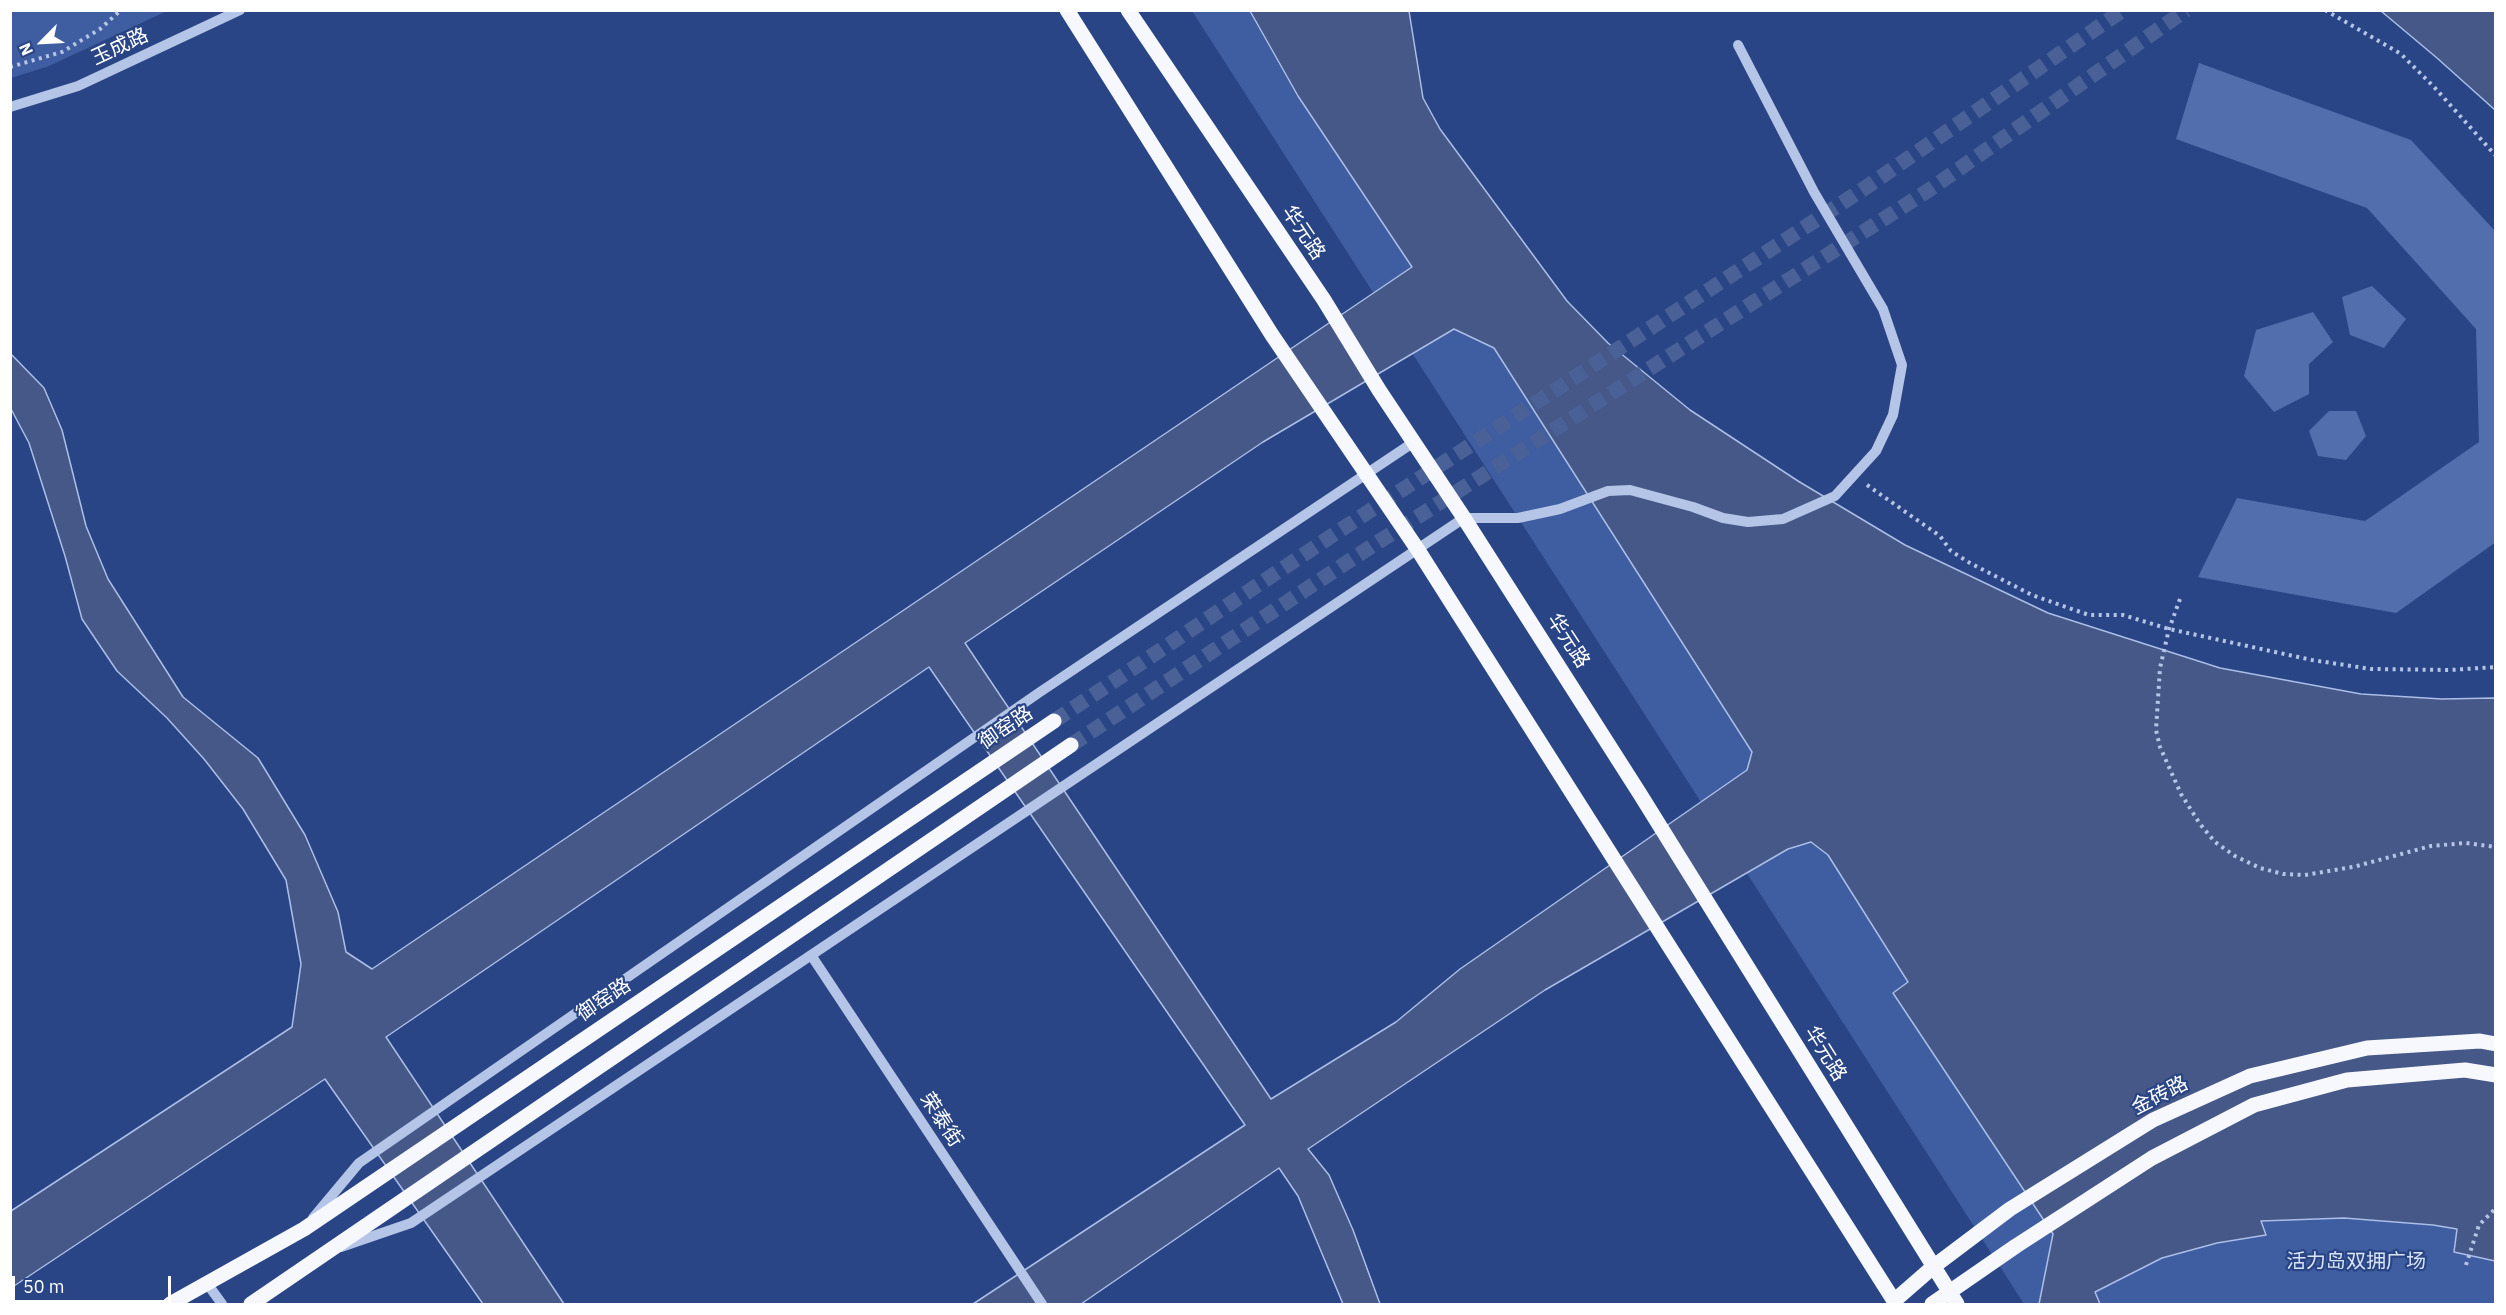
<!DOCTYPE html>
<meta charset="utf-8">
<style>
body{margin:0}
#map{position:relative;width:2506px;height:1315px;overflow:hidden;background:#2a4585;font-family:"IBM Plex Sans",sans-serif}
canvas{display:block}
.frame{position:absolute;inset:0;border:12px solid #fff;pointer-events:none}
.north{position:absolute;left:12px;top:12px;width:60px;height:60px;-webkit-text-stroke:4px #2a4585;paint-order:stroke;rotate:246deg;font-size:16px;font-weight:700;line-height:24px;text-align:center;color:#fff}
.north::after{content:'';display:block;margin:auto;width:21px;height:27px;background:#fff;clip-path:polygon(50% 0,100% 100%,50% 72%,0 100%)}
.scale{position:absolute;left:12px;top:1276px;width:159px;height:27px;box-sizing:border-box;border:3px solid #fff;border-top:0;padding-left:8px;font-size:18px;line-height:21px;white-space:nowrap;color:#fff;-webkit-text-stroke:4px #2a4585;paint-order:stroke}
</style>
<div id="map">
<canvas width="2506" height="1315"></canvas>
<div class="frame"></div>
<div class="north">N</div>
<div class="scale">50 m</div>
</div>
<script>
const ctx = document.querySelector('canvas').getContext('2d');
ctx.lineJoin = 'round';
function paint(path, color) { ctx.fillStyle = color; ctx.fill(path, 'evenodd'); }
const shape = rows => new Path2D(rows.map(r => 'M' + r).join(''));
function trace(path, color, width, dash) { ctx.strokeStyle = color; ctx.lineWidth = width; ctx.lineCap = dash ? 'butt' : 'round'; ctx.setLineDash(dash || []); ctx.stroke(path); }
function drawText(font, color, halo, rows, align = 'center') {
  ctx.font = font + ' "IBM Plex Sans","Noto Sans SC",sans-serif'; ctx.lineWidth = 4.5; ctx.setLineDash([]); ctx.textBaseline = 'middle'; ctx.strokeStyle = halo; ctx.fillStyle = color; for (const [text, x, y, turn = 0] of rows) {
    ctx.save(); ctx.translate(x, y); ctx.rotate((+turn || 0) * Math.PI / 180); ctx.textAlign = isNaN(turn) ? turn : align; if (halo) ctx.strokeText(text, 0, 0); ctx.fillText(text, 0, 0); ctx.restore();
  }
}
const green = shape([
 [10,11,11,10,167,11,49,66,11,78],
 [1192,11,1250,11,1298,96,1454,328,1494,348,1752,752,1828,855,1908,983,1893,993,2053,1234,2039,1304,2024,1304],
 [2344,1218,2433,1225,2457,1229,2454,1252,2495,1261,2495,1304,2100,1304,2095,1292,2162,1258,2217,1243,2266,1235,2261,1221]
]);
const water = shape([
 [1250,11,1409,11,1423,98,1440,129,1567,301,1608,343,1690,410,1798,481,1905,545,2048,613,2220,668,2361,694,2442,699,2495,698,2495,1261,2454,1252,2457,1229,2433,1225,2344,1218,2261,1221,2266,1235,2217,1243,2162,1258,2095,1292,2100,1304,2039,1304,2053,1234,1893,993,1908,982,1828,855,1811,842,1788,849,1545,990,1308,1149,1329,1175,1353,1230,1380,1304,1343,1304,1298,1196,1279,1168,1081,1304,973,1304,1245,1125,929,667,386,1037,564,1304,483,1304,325,1079,11,1288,11,1211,292,1027,301,964,286,880,243,809,204,759,167,718,117,671,82,619,65,556,29,443,11,409,10,353,44,388,62,430,86,526,108,579,183,697,258,758,305,835,338,912,346,952,372,969,1412,267,1298,96,1250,11],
 [1454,329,1494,348,1752,752,1747,770,1460,969,1396,1022,1271,1099,965,643,1263,442,1454,329],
 [2381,11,2495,11,2495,110,2437,58,2381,11]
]);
const building = shape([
 [2199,63,2411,140,2496,232,2496,542,2396,613,2198,577,2237,498,2365,521,2479,442,2476,329,2367,208,2176,139],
 [2372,286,2406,319,2384,348,2350,335,2342,297],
 [2313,312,2333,342,2309,364,2309,394,2274,412,2244,376,2256,330],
 [2329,411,2356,411,2366,436,2346,460,2318,456,2309,431]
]);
const majorTunnel = shape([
 [1054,721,1339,531,1865,188,2123,10],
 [1071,745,1358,555,1929,190,2186,10]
]);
const path = shape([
 [2325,10,2401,54,2435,88,2496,156],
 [10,67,62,52,100,29,121,10],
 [1867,485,1940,536,1951,551,1970,563,2032,595,2089,615,2123,615,2169,629,2312,660,2371,669,2450,670,2496,667],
 [2466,1265,2479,1225,2496,1208]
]);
const minor = shape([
 [10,107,78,86,240,10],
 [811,955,1042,1304],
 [313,1218,359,1163,1040,692,1414,442],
 [341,1247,411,1223,1464,518,1518,518,1560,509,1608,491,1630,490,1693,507,1723,518,1748,522,1783,519,1835,496,1876,451,1893,415,1902,365,1883,309,1814,192,1738,45],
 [206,1282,222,1304]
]);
const major = shape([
 [1067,10,1272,335,1418,550,1896,1304],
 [1128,10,1324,300,1379,390,1464,518,1640,794,1957,1304],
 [1894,1301,1933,1267,2010,1209,2153,1120,2250,1076,2367,1048,2480,1041,2496,1044],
 [170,1304,304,1229,1054,721],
 [251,1304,1071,745],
 [1932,1304,2016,1246,2152,1158,2254,1105,2347,1080,2465,1070,2496,1075]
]);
const pathBridge = shape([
 [2180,599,2169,629,2160,668,2156,730,2160,747,2181,794,2200,824,2215,842,2235,856,2260,868,2283,874,2305,875,2353,867,2431,846,2466,843,2496,847]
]);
const streetNames = [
 ["玉成路",120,47,-25],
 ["华元路",1303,233,56],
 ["华元路",1568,641,57],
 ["御窑路",1006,728,-34],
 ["御窑路",604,1000,-34],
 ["华元路",1825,1054,58],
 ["金砖路",2160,1096,-27],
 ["荣泰街",941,1120,57]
];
const parkNames = [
 ["活力岛双拥广场",2356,1262]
];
paint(green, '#3f5da1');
paint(water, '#455887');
trace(water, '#aabee7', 1.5);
paint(building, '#536eac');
trace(majorTunnel, '#4a6197', 15, [15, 8]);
trace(path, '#b5c5e7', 4, [3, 4.5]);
trace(minor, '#b5c5e7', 10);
trace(major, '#f6f8fe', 15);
trace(pathBridge, '#b5c5e7', 4, [3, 4.5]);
drawText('20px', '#fff', '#2a4585', streetNames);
drawText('20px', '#d8e2f6', '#2a4585', parkNames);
</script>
